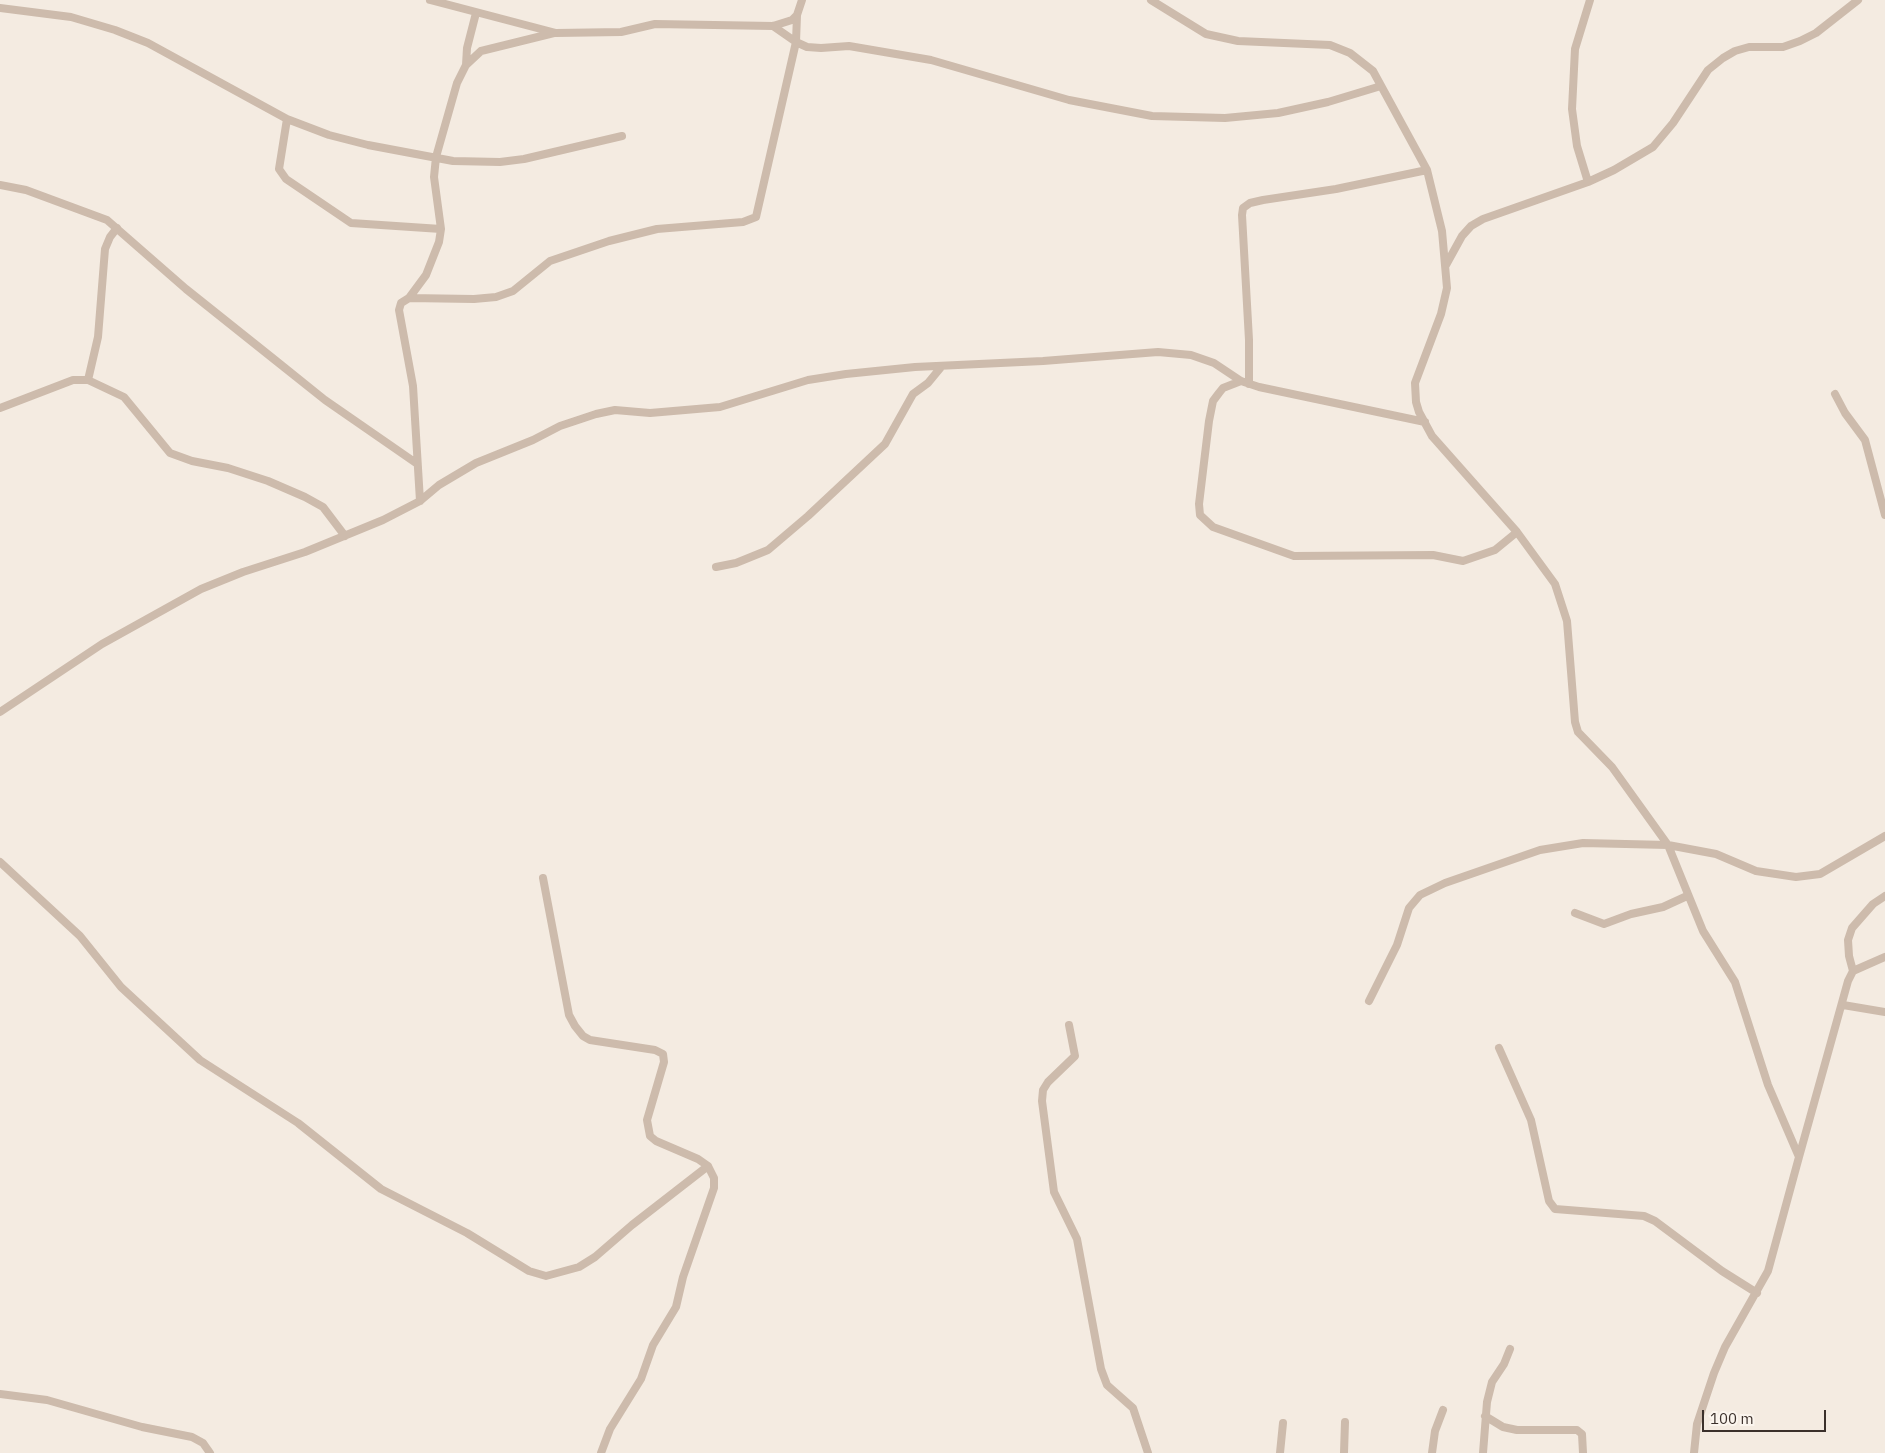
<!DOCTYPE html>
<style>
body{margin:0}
#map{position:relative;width:1885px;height:1453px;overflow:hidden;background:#f4ebe1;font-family:"IBM Plex Sans",sans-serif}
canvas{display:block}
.scale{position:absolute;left:1702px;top:1410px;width:124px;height:22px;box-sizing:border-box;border:2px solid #3b302b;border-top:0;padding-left:6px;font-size:15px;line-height:18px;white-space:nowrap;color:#3b302b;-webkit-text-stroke:4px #fbf5ee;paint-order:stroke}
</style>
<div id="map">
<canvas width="1885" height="1453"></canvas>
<div class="scale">100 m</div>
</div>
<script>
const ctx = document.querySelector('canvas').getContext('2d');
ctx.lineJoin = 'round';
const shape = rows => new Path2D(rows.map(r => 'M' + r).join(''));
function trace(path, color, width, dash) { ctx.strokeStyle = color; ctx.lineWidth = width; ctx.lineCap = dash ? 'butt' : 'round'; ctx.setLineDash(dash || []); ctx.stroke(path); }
const minor = shape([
 [430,0,556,33,621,32,655,24,773,26,792,20,797,15,802,0],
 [1151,0,1206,34,1238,41,1330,45,1350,53,1373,71,1427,170,1442,231,1447,288,1441,314,1415,383,1416,402,1419,412,1432,436,1517,532,1555,584,1567,621,1575,722,1578,732,1612,767,1668,845,1703,931,1735,982,1768,1085,1799,1157,1768,1271,1725,1347,1714,1373,1697,1424,1694,1453],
 [0,8,71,17,115,30,148,43,287,119,329,135,368,145,453,161,500,162,524,159,622,136],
 [773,26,796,42,807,47,821,48,849,46,931,60,1069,100,1152,116,1225,118,1278,113,1328,102,1381,86],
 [466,65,467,48,476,13],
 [287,119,279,169,286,179,351,223,441,229],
 [1588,182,1577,146,1572,109,1575,49,1590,0],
 [0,185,26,190,107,220,186,289,275,360,325,400,416,463],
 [1446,265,1462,236,1471,226,1483,219,1588,182,1614,170,1653,147,1673,123,1708,70,1723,58,1735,51,1749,47,1783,47,1800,41,1816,33,1858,0],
 [409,298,426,275,439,242,441,229,434,177,436,157,457,83,466,65,481,51,554,33],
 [88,380,98,337,105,249,110,237,117,228],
 [1241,381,1223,388,1219,393,1213,401,1209,421,1199,504,1200,515,1213,527,1294,556,1433,555,1463,561,1495,550,1517,532],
 [1249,384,1249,340,1242,215,1243,208,1250,203,1263,200,1336,189,1427,170],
 [1835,394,1845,413,1865,440,1885,515],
 [0,408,73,380,88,380,124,397,170,453,192,461,228,468,268,481,305,497,323,507,345,536],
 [420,501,413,386,399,310,401,303,409,298,474,299,496,297,513,291,550,261,609,241,657,229,743,222,756,217,796,42,797,15],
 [716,567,736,563,768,550,808,516,885,444,913,394,928,383,942,366],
 [0,712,102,644,201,589,243,572,305,552,383,520,420,501,439,485,476,463,533,440,560,426,596,414,615,410,650,413,720,407,808,380,846,374,915,367,1043,361,1158,352,1191,355,1214,363,1241,381,1259,387,1425,422],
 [0,862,80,936,121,987,200,1060,298,1123,381,1189,467,1233,529,1271,546,1276,579,1267,595,1257,632,1225,708,1166],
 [543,878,569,1015,575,1026,583,1036,590,1040,655,1050,663,1054,664,1062,647,1120,650,1136,656,1141,698,1159,708,1166,714,1178,714,1188,683,1277,676,1307,653,1345,641,1379,610,1429,601,1453],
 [1575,913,1604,924,1631,914,1663,907,1687,896],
 [1853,971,1849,956,1848,940,1852,928,1873,904,1885,896],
 [1369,1001,1397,945,1409,908,1420,895,1445,883,1540,850,1583,843,1668,845,1716,854,1756,871,1796,877,1820,874,1885,836],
 [1843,1005,1885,1012],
 [1069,1025,1075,1056,1048,1082,1043,1090,1042,1101,1054,1192,1077,1239,1101,1369,1107,1385,1133,1408,1148,1453],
 [1499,1048,1531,1120,1549,1201,1555,1209,1644,1216,1655,1221,1722,1271,1757,1293],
 [1799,1157,1848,981,1853,971,1885,957],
 [0,1394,47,1400,142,1427,192,1437,203,1443,210,1453],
 [1485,1416,1503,1427,1517,1430,1577,1430,1582,1434,1583,1453],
 [1280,1453,1283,1423],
 [1344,1453,1345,1422],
 [1432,1453,1435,1431,1443,1410],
 [1483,1453,1487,1402,1492,1382,1504,1364,1510,1349]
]);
trace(minor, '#cdbbac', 8);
</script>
